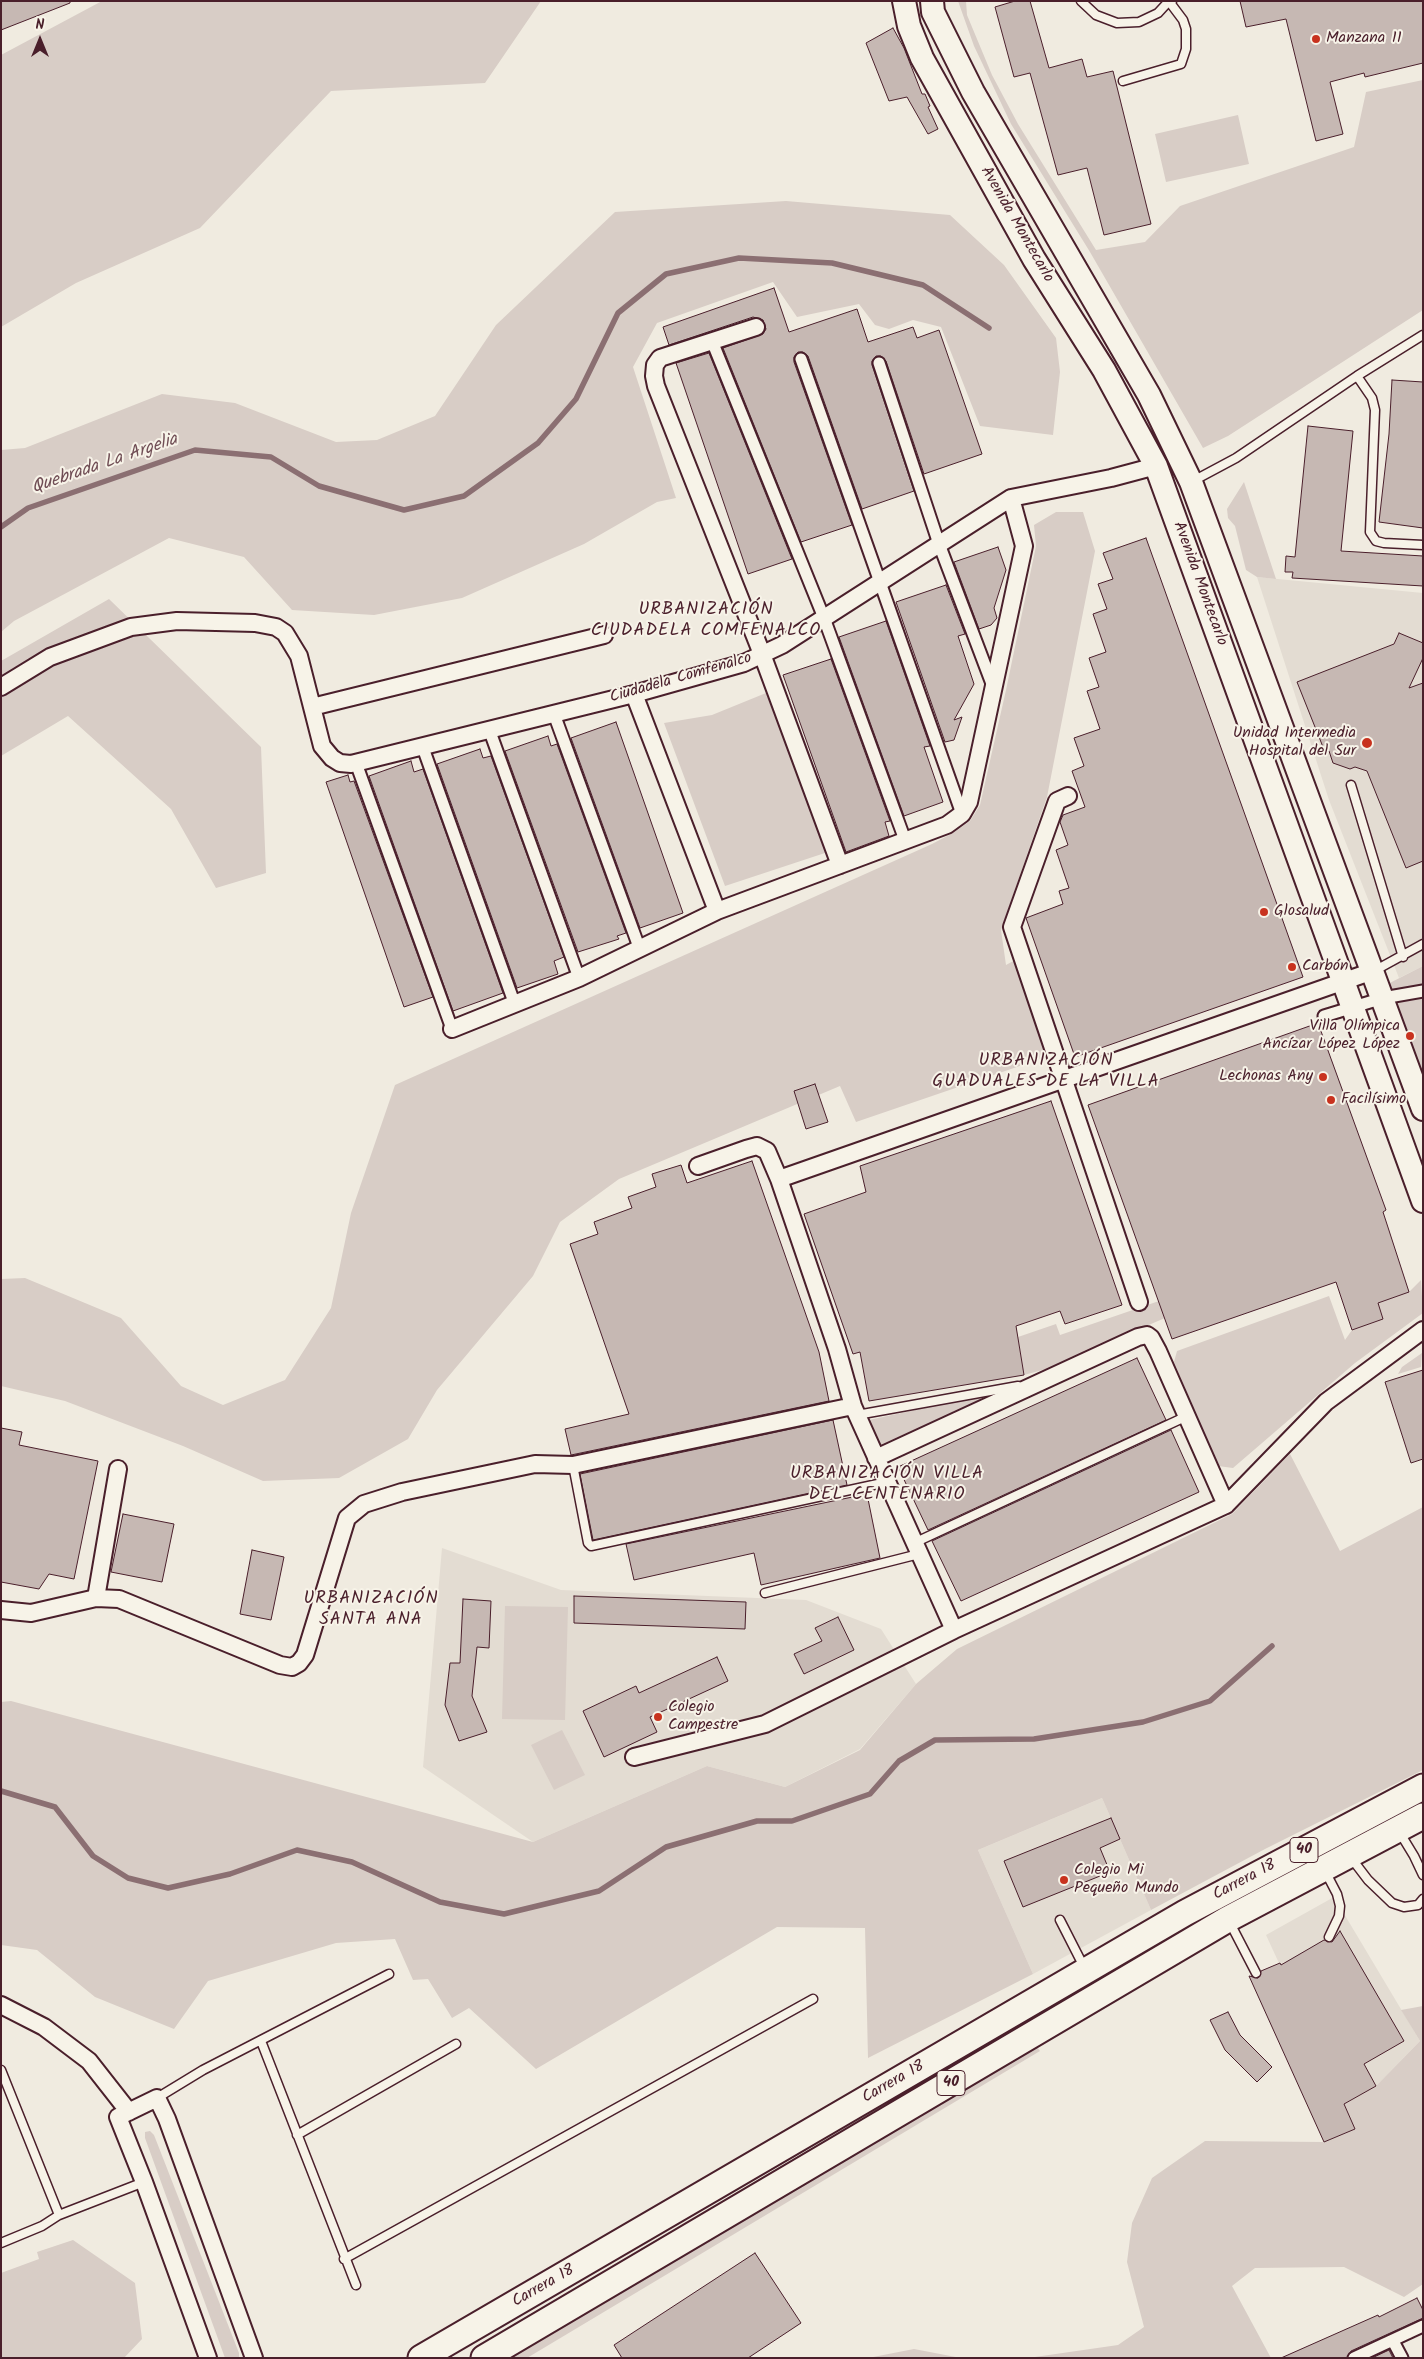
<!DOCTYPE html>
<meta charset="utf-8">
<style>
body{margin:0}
#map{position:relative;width:1424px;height:2359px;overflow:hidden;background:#f0ebe0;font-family:Kalam,sans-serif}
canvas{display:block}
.frame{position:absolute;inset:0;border:2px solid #4a1f2b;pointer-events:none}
.north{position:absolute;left:15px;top:15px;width:50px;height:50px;-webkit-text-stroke:4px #f7f3e8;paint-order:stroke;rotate:0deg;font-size:14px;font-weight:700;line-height:20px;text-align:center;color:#4a1f2b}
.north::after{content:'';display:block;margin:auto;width:18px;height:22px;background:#4a1f2b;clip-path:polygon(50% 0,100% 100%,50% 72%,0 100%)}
</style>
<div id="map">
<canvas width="1424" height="2359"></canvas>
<div class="frame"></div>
<div class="north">N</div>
</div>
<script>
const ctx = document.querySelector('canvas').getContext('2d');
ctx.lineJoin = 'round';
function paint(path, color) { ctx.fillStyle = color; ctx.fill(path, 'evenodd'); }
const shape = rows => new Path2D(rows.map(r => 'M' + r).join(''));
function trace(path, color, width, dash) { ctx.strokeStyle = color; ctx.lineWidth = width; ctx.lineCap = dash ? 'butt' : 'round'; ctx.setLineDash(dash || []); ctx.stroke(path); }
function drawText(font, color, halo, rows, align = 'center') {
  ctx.font = font + ' Kalam,sans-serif'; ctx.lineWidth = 4; ctx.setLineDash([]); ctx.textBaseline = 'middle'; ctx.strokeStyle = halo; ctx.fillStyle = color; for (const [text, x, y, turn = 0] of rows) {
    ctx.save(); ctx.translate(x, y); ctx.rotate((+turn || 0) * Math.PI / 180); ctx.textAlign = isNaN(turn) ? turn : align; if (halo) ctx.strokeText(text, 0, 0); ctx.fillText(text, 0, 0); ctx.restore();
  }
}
const built = shape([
 [1257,577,1423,593,1423,966,1399,978,1329,800],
 [442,1548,561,1590,806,1600,881,1629,916,1684,860,1749,785,1787,707,1766,533,1842,423,1767],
 [1102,1798,1151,1910,1033,1974,978,1850],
 [1334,1897,1420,2041,1376,2086,1344,2104,1266,1935]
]);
const green = shape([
 [102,1,541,1,485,83,331,91,200,228,76,283,1,327,1,55],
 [958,1,966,1,967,15,992,75,1018,124,1096,250,1145,242,1180,206,1354,147,1366,92,1423,80,1423,310,1228,436,1203,448,1090,252,1011,124,974,46],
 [1238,115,1249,164,1166,182,1155,134],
 [786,201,950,215,1004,265,1056,338,1060,372,1053,435,980,426,941,327,913,320,889,329,875,325,859,304,797,317,773,282,657,323,633,367,676,498,657,502,584,544,462,598,374,615,292,610,244,557,169,538,14,621,1,632,1,450,25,448,162,394,235,403,336,442,377,440,435,416,496,325,615,212],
 [1244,482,1276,579,1257,577,1246,570,1235,526,1228,518,1227,509],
 [1056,512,1083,512,1095,551,1047,797,1001,930,1006,965,1017,959,1049,1056,856,1122,840,1086,619,1179,560,1222,533,1276,437,1390,408,1439,339,1478,263,1481,183,1446,65,1401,1,1386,1,1279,25,1278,121,1318,181,1386,223,1405,285,1380,331,1308,351,1213,395,1085,932,844,953,833,970,821,980,805,1006,690,1036,546,1034,525],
 [109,599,261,747,266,873,216,888,171,809,68,716,1,756,1,661],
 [766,693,831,851,725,886,664,723,712,715],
 [1423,966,1423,1109,1380,988],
 [1421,1280,1423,1313,1355,1363,1233,1468,1218,1466,1174,1362,1177,1351,1329,1296,1345,1340,1352,1330,1383,1319,1378,1303,1409,1292],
 [1159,1301,1165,1318,1046,1369,1024,1375,1018,1337,1056,1324,1060,1335],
 [1422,1353,1421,1367,1398,1374,1402,1367],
 [980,1396,982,1400,880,1445,869,1420],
 [1290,1454,1340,1551,1423,1507,1423,1770,1265,1849,1151,1910,1102,1798,978,1850,1033,1974,868,2058,865,1928,777,1927,536,2069,469,2008,452,2018,428,1979,413,1980,395,1939,336,1943,208,1981,174,2029,95,1997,37,1950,1,1945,1,1702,11,1701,533,1842,707,1766,785,1787,860,1750,916,1684,957,1649,1232,1514],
 [505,1606,568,1607,565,1720,502,1719],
 [562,1730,585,1775,554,1790,531,1745],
 [1423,2006,1423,2284,1404,2297,1344,2267,1255,2268,1232,2286,1271,2358,1028,2358,1118,2345,1144,2327,1127,2262,1132,2223,1152,2178,1205,2141,1324,2142,1355,2129,1344,2104,1376,2086,1420,2041,1401,2010],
 [1037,2047,1040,2051,527,2358,505,2358],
 [150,2131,154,2135,239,2353,239,2358,225,2358,145,2138,145,2132],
 [73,2240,135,2283,142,2339,124,2358,1,2358,1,2273,39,2259,37,2252],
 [914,2349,961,2358,868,2358]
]);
const stream = shape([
 [1,527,28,508,195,450,271,457,319,486,404,510,464,496,538,443,576,399,618,313,666,274,739,258,832,263,923,285,989,328],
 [1,1791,55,1807,93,1856,128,1878,168,1888,230,1874,297,1850,352,1862,440,1902,504,1914,599,1891,666,1847,757,1821,792,1821,870,1794,899,1761,935,1740,1034,1739,1143,1722,1210,1701,1272,1646]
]);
const building = shape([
 [1,1,70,1,70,3,1,30,1,1],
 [1015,1,1030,1,1049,68,1082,59,1087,77,1113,71,1151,224,1104,235,1087,168,1058,175,1030,73,1014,77,995,7,1015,1],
 [1240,1,1423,1,1423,63,1365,77,1364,73,1330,82,1343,134,1316,141,1286,19,1246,27,1240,1],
 [893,28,904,48,922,94,925,94,930,106,928,107,938,129,928,134,907,97,889,101,866,43,893,28],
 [774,288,789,332,857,309,868,342,913,327,917,338,939,330,982,454,924,474,886,361,881,356,876,356,872,361,872,365,914,491,862,509,808,356,803,352,798,352,794,357,794,362,852,525,801,542,723,348,763,334,766,329,763,320,753,317,669,345,663,327,774,288],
 [709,353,792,559,748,574,676,363,709,353],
 [1392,380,1423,382,1423,528,1379,522,1389,434,1392,380],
 [1308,426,1353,431,1341,551,1423,556,1423,586,1292,578,1293,572,1285,572,1286,556,1295,557,1308,426],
 [1146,538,1303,977,1075,1057,1026,918,1063,904,1059,891,1069,888,1056,850,1068,845,1060,822,1063,815,1085,807,1072,771,1084,766,1074,738,1100,729,1087,691,1099,687,1089,658,1106,652,1093,614,1107,609,1098,584,1113,579,1103,553,1146,538],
 [998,547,1006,570,994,608,997,618,991,625,979,629,954,562,998,547],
 [946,585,965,634,958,636,974,684,954,720,962,717,954,740,945,742,896,602,946,585],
 [886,621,930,746,924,747,943,802,904,816,839,637,886,621],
 [1399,633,1423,643,1423,658,1409,688,1423,683,1423,861,1406,868,1367,771,1355,767,1350,769,1333,763,1329,751,1325,752,1297,682,1394,644,1399,633],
 [831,659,890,821,885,822,889,836,846,852,783,675,831,659],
 [616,722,683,913,640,928,571,738,616,722],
 [548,736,551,746,557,744,626,933,617,936,619,939,578,952,505,751,548,736],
 [480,749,483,758,491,756,564,957,554,961,558,974,517,988,437,764,480,749],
 [411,761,414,772,423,769,503,993,453,1011,369,776,411,761],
 [348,775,350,782,354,781,433,997,404,1007,326,782,348,775],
 [1318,1023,1386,1210,1383,1212,1409,1292,1378,1303,1383,1319,1352,1330,1336,1282,1172,1339,1088,1105,1318,1023],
 [815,1084,828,1122,806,1129,794,1091,815,1084],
 [1051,1101,1122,1305,1065,1324,1060,1311,1016,1326,1024,1375,869,1401,860,1352,853,1354,804,1214,866,1192,860,1166,1051,1101],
 [752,1161,819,1352,829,1401,571,1455,565,1429,629,1414,570,1244,598,1234,594,1222,632,1208,628,1197,656,1187,652,1174,681,1165,687,1183,752,1161],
 [1137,1358,1166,1420,928,1530,898,1467,1137,1358],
 [1423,1370,1423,1459,1411,1463,1385,1382,1423,1370],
 [833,1420,847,1485,593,1540,580,1474,833,1420],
 [1,1428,22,1432,19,1445,98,1461,74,1579,49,1574,39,1589,1,1582,1,1428],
 [1171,1430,1199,1492,961,1601,932,1541,1171,1430],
 [867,1494,880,1558,761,1585,754,1553,634,1580,626,1544,867,1494],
 [123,1514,174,1524,162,1582,111,1572,123,1514],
 [252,1550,284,1557,271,1620,240,1614,252,1550],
 [574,1596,746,1602,745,1629,574,1623,574,1596],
 [463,1599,491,1601,489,1648,477,1647,472,1696,487,1732,459,1741,445,1705,450,1663,460,1663,463,1599],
 [838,1617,854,1650,804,1674,794,1654,822,1641,815,1628,838,1617],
 [717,1657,728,1681,650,1717,657,1732,604,1757,583,1711,636,1686,639,1693,717,1657],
 [1111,1818,1120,1839,1100,1848,1110,1872,1023,1907,1004,1861,1111,1818],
 [1340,1931,1404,2041,1364,2064,1376,2086,1344,2104,1355,2129,1324,2142,1249,1976,1258,1978,1261,1971,1280,1963,1281,1965,1324,1940,1332,1942,1340,1931],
 [1228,2012,1240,2035,1272,2067,1257,2082,1225,2050,1210,2020,1228,2012],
 [755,2253,801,2323,748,2358,622,2358,614,2345,755,2253],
 [1417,2298,1423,2310,1423,2318,1351,2351,1347,2358,1281,2358,1378,2315,1379,2317,1417,2298],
 [1389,2350,1393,2358,1372,2358,1389,2350]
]);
const service = shape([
 [1081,1,1096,15,1117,23,1139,22,1158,13,1169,1],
 [1123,81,1181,64,1186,49,1186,29,1183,20,1171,4,1172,1],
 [1357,376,1372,398,1375,410,1370,532,1376,541,1384,543,1423,545],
 [1193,481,1236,458,1357,376,1423,335],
 [1351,785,1403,957],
 [1374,971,1423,944],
 [857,1415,1018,1386],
 [573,1465,588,1543,591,1546,887,1482],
 [914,1543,1185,1417],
 [765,1593,919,1554],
 [1400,1833,1414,1856,1423,1875],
 [1352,1859,1368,1880,1392,1903,1404,1907,1418,1905,1423,1899],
 [1325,1871,1337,1894,1340,1906,1339,1916,1329,1937],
 [1060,1920,1084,1967],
 [1229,1921,1256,1973],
 [261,2041,356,2285],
 [1,2070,59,2215],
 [157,2098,203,2070,389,1974],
 [297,2135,456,2044],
 [1,2243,42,2226,59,2215,144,2182],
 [344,2259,813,1999]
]);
const pedestrian = shape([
 [712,341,824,618,905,840],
 [801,359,962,814],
 [879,363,939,544,994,689],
 [554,714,639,947],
 [489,729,579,978],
 [422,745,515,1005],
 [356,763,452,1029],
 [1324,1016,1383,998,1423,991],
 [1393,2341,1402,2358],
 [1354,2358,1423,2326]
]);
const minor = shape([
 [756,327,660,358,655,365,654,376,656,386,762,654,840,865],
 [1,687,50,657,131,627,177,621,255,623,276,627,285,633,299,656,322,746,332,758,340,763,351,764,634,694,744,663,782,645,1011,498,1111,478,1156,466],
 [634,694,717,911],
 [312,707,604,635],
 [1068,796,1057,801,1012,927,1139,1302],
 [452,1029,579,978,717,911,947,825,962,814,969,802,1024,546,1011,498],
 [698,1166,746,1149,757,1146,767,1151,779,1179,837,1349,853,1406,954,1630],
 [779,1179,1373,971],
 [876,1458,1138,1337,1147,1335,1151,1338,1158,1351,1226,1505],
 [96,1598,118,1469],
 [1,1610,31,1613,96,1598,119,1599,280,1665,292,1667,299,1663,305,1655,347,1518,364,1504,402,1492,535,1464,573,1465,853,1406],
 [634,1757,765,1724,954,1630,1226,1505,1326,1402,1423,1330],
 [1,2005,44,2027,89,2061,129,2112],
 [208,2358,144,2182,118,2117,157,2098,167,2119,254,2358]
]);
const secondary = shape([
 [904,1,909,26,922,58,1034,259,1104,370,1156,466,1423,1201],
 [932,1,933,12,973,92,1149,395,1191,482,1423,1109]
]);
const primary = shape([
 [421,2358,1185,1913,1423,1787],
 [484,2358,1228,1919,1423,1816]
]);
const markers = [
 [1316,39,5,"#c8321e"],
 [1367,743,6,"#c8321e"],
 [1264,912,5,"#c8321e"],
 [1292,967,5,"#c8321e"],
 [1410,1036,5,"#c8321e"],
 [1323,1077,5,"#c8321e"],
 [1331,1100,5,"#c8321e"],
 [658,1717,5,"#c8321e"],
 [1064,1880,5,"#c8321e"]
];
const shields = [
 [1304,1850,28],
 [951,2083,28]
];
const shieldNames = [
 ["40",1304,1850],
 ["40",951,2083]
];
const poiNames = [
 ["Manzana 11",1326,39],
 ["Unidad Intermedia",1356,734,"right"],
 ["Hospital del Sur",1356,752,"right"],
 ["Glosalud",1274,912],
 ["Carbón",1302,967],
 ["Villa Olímpica",1400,1027,"right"],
 ["Ancízar López López",1400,1045,"right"],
 ["Lechonas Any",1313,1077,"right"],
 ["Facilísimo",1341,1100],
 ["Colegio",668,1708],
 ["Campestre",668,1726],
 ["Colegio Mi",1074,1871],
 ["Pequeño Mundo",1074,1889]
];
const streetNames = [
 ["Avenida Montecarlo",1016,225,60],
 ["Avenida Montecarlo",1199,584,70],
 ["Ciudadela Comfenalco",681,679,-16],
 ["Carrera 18",1245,1881,-28],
 ["Carrera 18",894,2083,-30],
 ["Carrera 18",544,2287,-30]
];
const waterNames = [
 ["Quebrada La Argelia",105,465,-19]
];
const neighbourhoodNames = [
 ["URBANIZACIÓN",706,611],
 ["CIUDADELA COMFENALCO",706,632],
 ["URBANIZACIÓN",1046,1062],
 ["GUADUALES DE LA VILLA",1046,1083],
 ["URBANIZACIÓN VILLA",887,1475],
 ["DEL CENTENARIO",887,1496],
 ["URBANIZACIÓN",371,1600],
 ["SANTA ANA",371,1621]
];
paint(built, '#e3dcd2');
paint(green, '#d8cdc6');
trace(stream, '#8b6f72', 5.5);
paint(building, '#c6b8b3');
trace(building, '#4a1f2b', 1);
trace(service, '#4a1f2b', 11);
trace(pedestrian, '#4a1f2b', 15);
trace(minor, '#4a1f2b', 20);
trace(secondary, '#4a1f2b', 26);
trace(primary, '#4a1f2b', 29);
trace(service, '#f7f3e8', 8);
trace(pedestrian, '#f7f3e8', 11);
trace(minor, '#f7f3e8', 16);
trace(secondary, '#f7f3e8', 22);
trace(primary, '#f7f3e8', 25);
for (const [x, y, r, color] of markers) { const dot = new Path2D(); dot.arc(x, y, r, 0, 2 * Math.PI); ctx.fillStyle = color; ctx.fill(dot); trace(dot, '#f7f3e8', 2); }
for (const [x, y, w] of shields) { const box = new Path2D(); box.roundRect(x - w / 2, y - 12.5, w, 25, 4); ctx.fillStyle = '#f7f3e8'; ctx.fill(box); trace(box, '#4a1f2b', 1); }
drawText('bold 15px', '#4a1f2b', null, shieldNames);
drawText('16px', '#4a1f2b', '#f7f3e8', poiNames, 'left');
drawText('16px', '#4a1f2b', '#f7f3e8', streetNames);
drawText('italic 18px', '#704e55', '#f7f3e8', waterNames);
ctx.letterSpacing = '1px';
drawText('18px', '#4a1f2b', '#f7f3e8', neighbourhoodNames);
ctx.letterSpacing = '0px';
</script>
